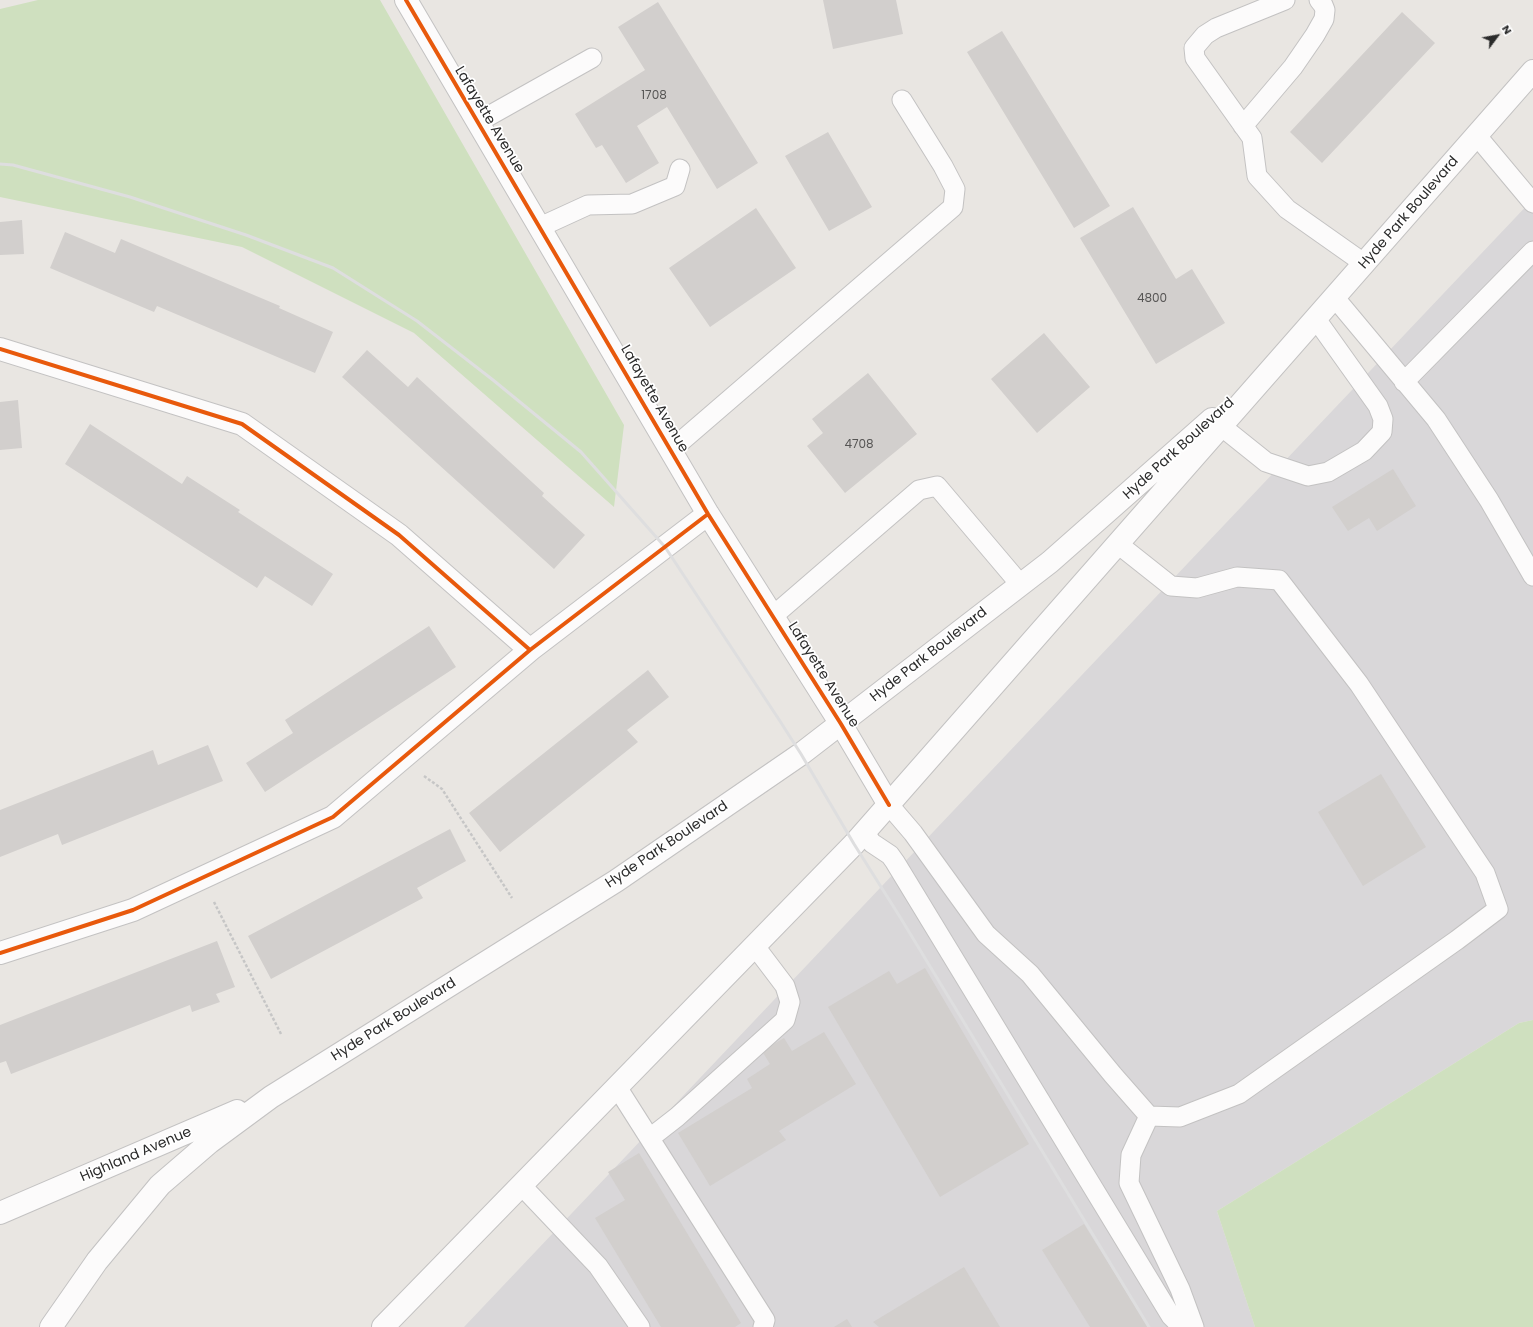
<!DOCTYPE html>
<style>
body{margin:0}
#map{position:relative;width:1533px;height:1327px;overflow:hidden;background:#e9e6e2;font-family:Poppins,sans-serif}
canvas{display:block}
.north{position:absolute;left:1477px;top:16px;width:40px;height:40px;-webkit-text-stroke:3px #fff;paint-order:stroke;rotate:58deg;font-size:11px;font-weight:700;line-height:16px;text-align:center;color:#2b2b2b}
.north::after{content:'';display:block;margin:auto;width:14px;height:18px;background:#2b2b2b;clip-path:polygon(50% 0,100% 100%,50% 72%,0 100%)}
</style>
<div id="map">
<canvas width="1533" height="1327"></canvas>
<div class="north">N</div>
</div>
<script>
const ctx = document.querySelector('canvas').getContext('2d');
ctx.lineJoin = 'round';
function paint(path, color) { ctx.fillStyle = color; ctx.fill(path, 'evenodd'); }
const shape = rows => new Path2D(rows.map(r => 'M' + r).join(''));
function trace(path, color, width, dash) { ctx.strokeStyle = color; ctx.lineWidth = width; ctx.lineCap = dash ? 'butt' : 'round'; ctx.setLineDash(dash || []); ctx.stroke(path); }
function drawText(font, color, halo, rows, align = 'center') {
  ctx.font = font + ' Poppins,sans-serif'; ctx.lineWidth = 3.5; ctx.setLineDash([]); ctx.textBaseline = 'middle'; ctx.strokeStyle = halo; ctx.fillStyle = color; for (const [text, x, y, turn = 0] of rows) {
    ctx.save(); ctx.translate(x, y); ctx.rotate((+turn || 0) * Math.PI / 180); ctx.textAlign = isNaN(turn) ? turn : align; if (halo) ctx.strokeText(text, 0, 0); ctx.fillText(text, 0, 0); ctx.restore();
  }
}
const industrial = shape([
 [1533,199,1533,1020,1519,1023,1217,1211,1255,1327,464,1327]
]);
const green = shape([
 [38,0,380,0,624,425,614,507,414,333,242,247,0,197,0,9],
 [1533,1020,1533,1327,1255,1327,1217,1211,1519,1023]
]);
const building = shape([
 [823,0,896,0,903,34,833,49],
 [658,2,758,163,717,189,667,107,637,126,659,163,626,183,602,145,596,148,575,114,645,70,618,27],
 [1402,12,1435,43,1322,163,1290,132],
 [1002,31,1110,206,1074,228,967,52],
 [828,132,872,207,829,231,785,156],
 [1133,207,1176,279,1192,269,1225,323,1156,364,1080,238],
 [756,208,796,268,710,327,669,268],
 [22,220,24,254,0,255,0,222],
 [65,232,115,253,121,239,280,306,279,308,333,332,315,373,157,306,154,312,50,268],
 [1044,333,1090,387,1037,433,991,379],
 [367,350,408,387,417,377,544,493,542,496,585,535,554,569,342,377],
 [868,373,917,434,845,493,807,446,823,433,812,419],
 [18,400,22,448,0,450,0,402],
 [90,424,182,484,187,476,240,510,238,512,333,574,312,606,265,576,257,588,65,464],
 [1393,469,1416,506,1377,531,1369,518,1348,531,1332,507],
 [429,626,456,667,265,792,246,763,293,733,285,720],
 [648,670,669,697,627,730,638,742,500,852,469,813],
 [208,745,223,781,62,845,58,834,0,857,0,810,153,750,158,765],
 [1381,774,1426,847,1363,886,1318,812],
 [450,829,466,861,417,888,423,898,271,979,248,936],
 [217,941,235,987,216,994,220,1002,192,1012,190,1005,11,1074,6,1061,0,1063,0,1025],
 [925,968,1029,1144,940,1197,828,1007,889,971,897,984],
 [824,1032,856,1084,779,1131,786,1140,710,1186,678,1133,752,1088,747,1079,770,1064,762,1051,784,1038,792,1051],
 [639,1153,741,1323,735,1327,661,1327,595,1218,625,1200,608,1172],
 [1084,1224,1148,1327,1090,1327,1042,1250],
 [964,1267,1000,1327,879,1327,873,1322],
 [847,1319,852,1327,834,1327]
]);
const path = shape([
 [424,776,442,789,512,898],
 [214,902,281,1034]
]);
const lane = shape([
 [1285,0,1216,28,1205,35,1194,48,1195,58,1252,138,1257,176,1287,209,1365,264],
 [478,122,592,58],
 [1243,126,1293,67,1315,35,1324,19,1325,10,1323,5,1319,0],
 [1477,136,1533,203],
 [540,227,588,205,632,204,675,186,680,169],
 [1335,298,1436,419,1489,500,1533,576],
 [1404,382,1533,251],
 [1221,426,1266,462,1308,476,1328,472,1364,451,1382,432,1383,419,1378,406,1316,319],
 [671,450,953,207,955,189,943,166,902,100],
 [773,616,919,490,937,486,1020,584],
 [889,805,913,833,986,934,1030,974,1113,1075,1149,1116,1180,1117,1239,1094,1457,940,1498,909,1485,873,1359,684,1279,580,1237,577,1197,588,1171,586,1118,544],
 [864,832,872,843,890,855,895,862,1171,1316,1182,1327],
 [617,1087,765,1320,763,1327],
 [1149,1116,1131,1155,1129,1183,1180,1289,1194,1327],
 [650,1138,677,1117,785,1020,790,1002,785,986,754,945],
 [521,1185,598,1266,640,1327]
]);
const street = shape([
 [406,0,708,514,841,724,889,805],
 [0,349,242,424,399,535,530,650,708,514],
 [0,953,133,910,333,817,530,650]
]);
const secondary = shape([
 [0,1213,237,1111],
 [51,1327,97,1261,160,1185,210,1142,271,1097,616,881,801,754,1050,562,1212,419],
 [383,1327,854,844,1533,71]
]);
const rail = shape([
 [0,164,13,165,130,197,246,235,333,268,417,321,493,380,581,452,665,547,778,718,801,754,854,844,900,917,1149,1327]
]);
const cycleway = shape([
 [406,0,708,514,841,724,889,805],
 [0,349,242,424,399,535,530,650,708,514],
 [0,953,133,910,333,817,530,650]
]);
const numberNames = [
 ["1708",654,96],
 ["4800",1152,299],
 ["4708",859,445]
];
const streetNames = [
 ["Lafayette Avenue",489,120,59],
 ["Hyde Park Boulevard",1409,213,-49],
 ["Lafayette Avenue",654,399,60],
 ["Hyde Park Boulevard",1179,449,-42],
 ["Hyde Park Boulevard",929,655,-38],
 ["Lafayette Avenue",823,675,58],
 ["Hyde Park Boulevard",667,845,-34],
 ["Hyde Park Boulevard",394,1020,-32],
 ["Highland Avenue",136,1155,-23]
];
paint(industrial, '#d9d7d9');
paint(green, '#cfe0bf');
paint(building, '#d2cfcd');
trace(lane, '#c3c2c2', 21);
trace(street, '#c3c2c2', 24);
trace(secondary, '#c3c2c2', 24);
trace(path, '#c6c6c6', 2.5, [3, 2]);
trace(lane, '#fcfbfb', 19);
trace(street, '#fcfbfb', 22);
trace(secondary, '#fcfbfb', 22);
trace(rail, '#dededf', 3);
trace(cycleway, '#e8590c', 4);
drawText('12px', '#565554', null, numberNames);
drawText('14px', '#2b2b2b', '#fff', streetNames);
</script>
